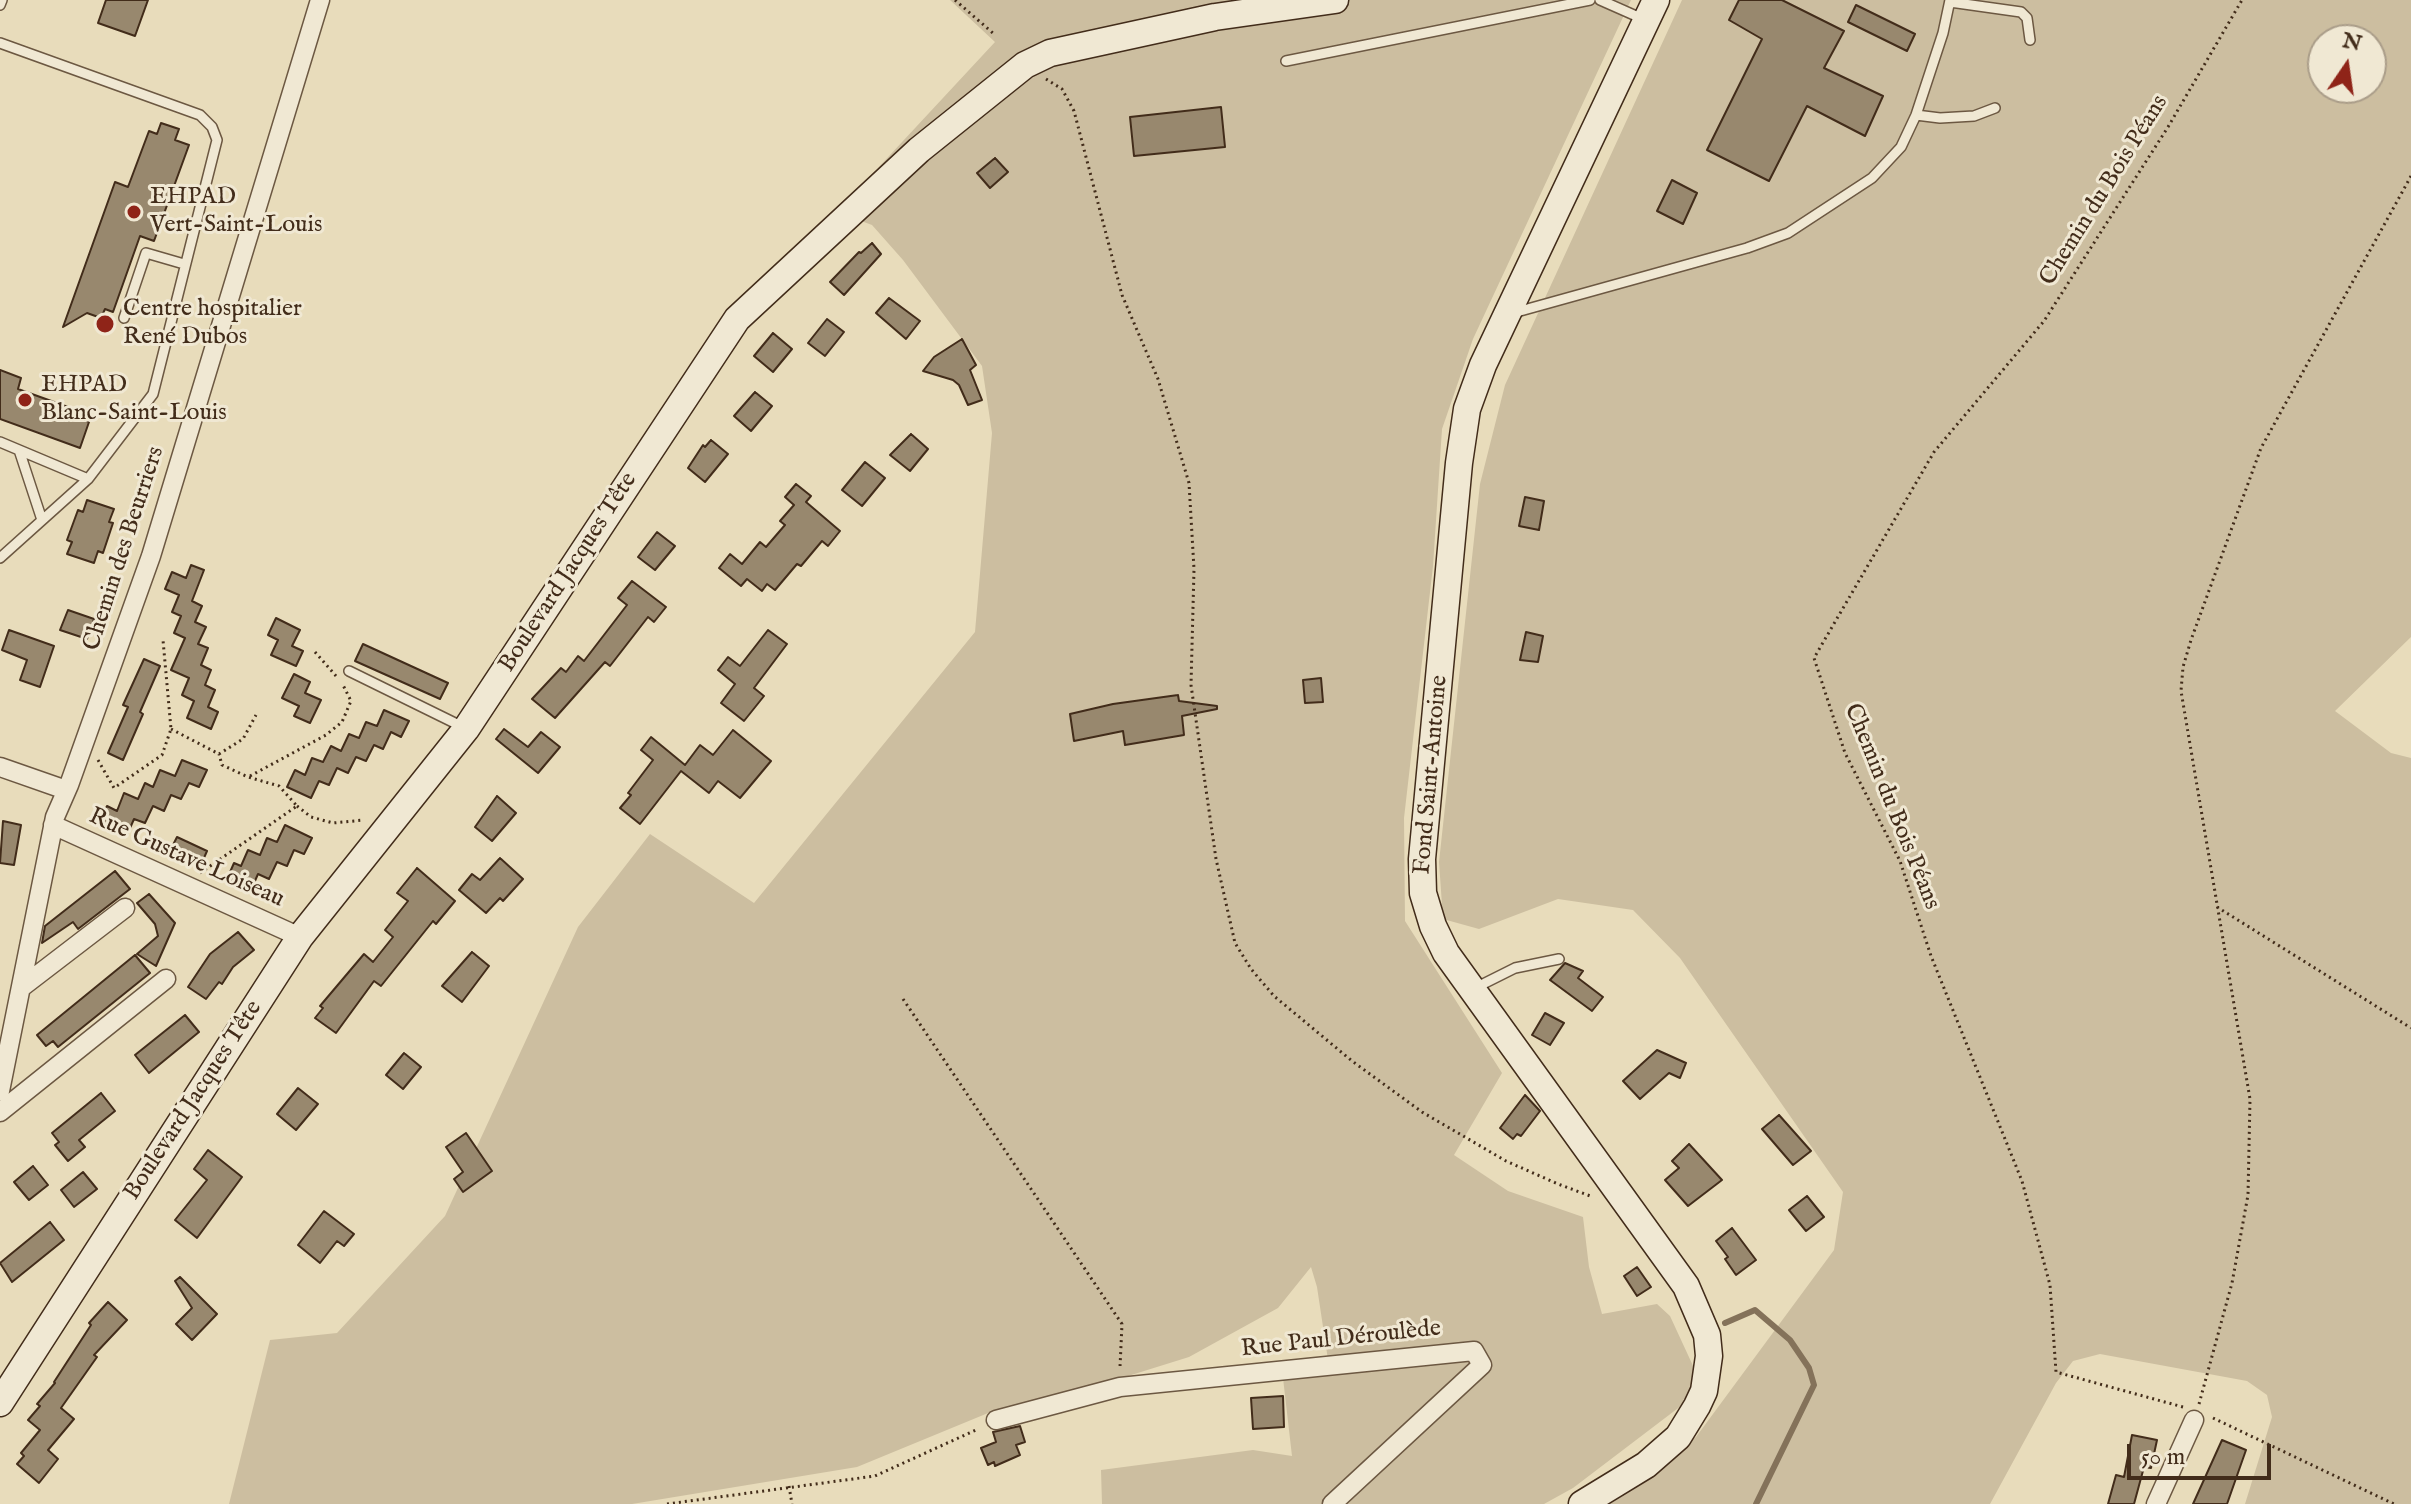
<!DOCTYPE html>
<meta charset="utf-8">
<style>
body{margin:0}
#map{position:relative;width:2411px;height:1504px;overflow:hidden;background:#e8dcbb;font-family:"IM FELL English",serif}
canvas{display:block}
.north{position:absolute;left:2307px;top:24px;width:80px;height:80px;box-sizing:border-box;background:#f0e8d3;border:2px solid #aa9d89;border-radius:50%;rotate:13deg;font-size:22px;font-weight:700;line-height:32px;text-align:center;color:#422c1a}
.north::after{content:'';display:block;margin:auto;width:28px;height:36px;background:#8f2418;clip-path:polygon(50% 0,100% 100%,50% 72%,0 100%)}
.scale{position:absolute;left:2127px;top:1444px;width:144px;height:36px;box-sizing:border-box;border:4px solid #422c1a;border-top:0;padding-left:10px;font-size:24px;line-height:28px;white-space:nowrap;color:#422c1a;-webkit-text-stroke:6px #f0e8d3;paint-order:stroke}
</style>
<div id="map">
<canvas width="2411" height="1504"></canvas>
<div class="north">N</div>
<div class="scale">50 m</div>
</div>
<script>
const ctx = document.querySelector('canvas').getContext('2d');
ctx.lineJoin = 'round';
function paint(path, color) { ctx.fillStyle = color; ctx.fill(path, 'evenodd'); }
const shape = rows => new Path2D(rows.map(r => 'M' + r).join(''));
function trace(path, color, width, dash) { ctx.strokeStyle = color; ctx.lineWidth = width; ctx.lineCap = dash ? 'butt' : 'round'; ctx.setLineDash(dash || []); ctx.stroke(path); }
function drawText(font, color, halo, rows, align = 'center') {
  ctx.font = font + ' "IM FELL English",serif'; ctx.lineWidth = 6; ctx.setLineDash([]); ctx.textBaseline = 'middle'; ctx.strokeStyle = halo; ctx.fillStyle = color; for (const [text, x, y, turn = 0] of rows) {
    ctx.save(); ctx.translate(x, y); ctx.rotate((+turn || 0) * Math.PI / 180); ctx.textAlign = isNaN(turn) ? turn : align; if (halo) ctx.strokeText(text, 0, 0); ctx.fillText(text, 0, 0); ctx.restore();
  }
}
const green = shape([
 [950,0,1631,0,1473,339,1442,429,1433,566,1404,818,1405,921,1502,1073,1454,1155,1508,1191,1583,1217,1589,1267,1602,1314,1657,1304,1670,1316,1694,1368,1694,1396,1573,1488,1544,1504,1102,1504,1101,1470,1253,1450,1292,1456,1283,1378,1330,1373,1317,1287,1311,1267,1278,1308,1189,1357,1112,1381,993,1411,857,1467,632,1504,229,1504,270,1340,337,1333,445,1216,578,927,650,834,754,903,975,632,992,433,982,366,903,260,872,225,837,212,995,42],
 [1682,0,2411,0,2411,637,2335,711,2391,753,2411,758,2411,1504,2245,1504,2272,1417,2267,1395,2247,1381,2100,1354,2073,1361,2056,1383,1990,1504,1602,1504,1696,1437,1834,1250,1843,1192,1680,958,1633,910,1558,899,1479,929,1443,919,1439,862,1480,484,1505,385],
 [2323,40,2371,40,2371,88,2323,88]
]);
const stream = shape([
 [1725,1323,1755,1310,1790,1340,1809,1368,1814,1385,1756,1504]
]);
const building = shape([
 [106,0,148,0,135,36,98,23,106,0],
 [1739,0,1782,0,1844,31,1824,68,1883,96,1865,136,1807,106,1769,181,1707,150,1762,39,1729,20,1739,0],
 [1856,5,1915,34,1907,51,1848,22,1856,5],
 [1221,107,1225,147,1134,156,1130,117,1221,107],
 [161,123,179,129,175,140,189,145,154,241,140,236,113,312,105,309,101,318,87,313,63,327,115,182,128,187,149,131,157,134,161,123],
 [995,158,1008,172,990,188,977,173,995,158],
 [1672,180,1697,193,1683,224,1657,211,1672,180],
 [872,243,881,254,844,295,830,282,859,252,861,253,872,243],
 [889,298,920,321,906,339,876,313,889,298],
 [827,319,844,332,825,356,808,343,827,319],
 [773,333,792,349,773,372,754,356,773,333],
 [962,339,976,365,970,370,982,400,968,405,959,385,953,380,923,371,934,357,962,339],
 [0,370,21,378,18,389,82,412,79,418,89,422,80,448,0,419,0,370],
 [755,392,772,406,751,431,734,416,755,392],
 [911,434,928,449,910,471,890,455,911,434],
 [711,440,728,454,705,482,688,468,703,445,705,447,711,440],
 [865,462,885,478,862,506,842,490,865,462],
 [796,484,811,496,806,502,840,531,828,546,822,541,801,566,797,564,775,590,767,584,762,591,747,579,741,586,719,568,730,554,742,564,760,542,766,547,785,525,780,521,794,505,785,497,796,484],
 [1525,497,1544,501,1539,530,1519,526,1525,497],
 [87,500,114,509,109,522,113,523,103,553,98,551,94,563,67,554,72,542,67,540,78,510,83,512,87,500],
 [657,532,675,546,655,570,638,557,657,532],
 [191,565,204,570,192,601,202,606,195,622,206,627,198,644,208,648,201,665,211,670,205,685,215,690,208,707,218,712,211,729,187,718,194,701,182,695,189,678,171,670,185,638,174,633,181,616,172,612,179,595,165,589,172,572,186,578,191,565],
 [632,581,666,607,654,622,648,617,610,666,605,662,555,718,532,699,561,668,566,672,578,656,584,661,627,605,618,598,632,581],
 [68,610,94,619,87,639,60,630,68,610],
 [276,618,300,630,292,646,303,651,296,666,271,655,278,640,268,635,276,618],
 [9,630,54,646,40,687,20,680,27,660,2,650,9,630],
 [768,630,787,644,754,688,764,696,744,721,721,703,735,684,718,670,728,657,740,666,768,630],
 [1526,632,1543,636,1538,662,1520,660,1526,632],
 [363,644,448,683,440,699,355,661,363,644],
 [144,659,160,666,140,712,143,714,123,760,108,753,128,707,123,705,144,659],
 [294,674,310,682,305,693,321,700,310,723,294,716,299,706,282,698,294,674],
 [1321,678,1323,702,1305,703,1303,680,1321,678],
 [1178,695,1179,701,1217,706,1217,709,1182,716,1184,735,1125,745,1123,731,1074,741,1070,714,1113,704,1178,695],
 [384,710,409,721,401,737,391,732,383,749,374,745,366,761,356,757,348,773,337,768,329,785,319,781,311,798,287,787,295,770,305,775,312,758,323,762,331,746,341,751,349,734,359,738,366,722,377,726,384,710],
 [504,729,528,747,541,732,560,747,538,773,496,739,504,729],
 [733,730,771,761,740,798,718,781,709,793,681,771,640,824,620,808,631,795,628,793,653,760,641,750,651,737,685,765,700,745,713,755,733,730],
 [182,760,207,770,199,787,189,783,181,799,171,795,164,811,153,806,145,823,134,819,127,835,99,823,107,806,117,811,124,793,138,799,145,783,153,787,160,770,175,776,182,760],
 [497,796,516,813,492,841,475,827,497,796],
 [3,821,21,825,14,865,0,863,3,821],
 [285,825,312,838,304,854,294,850,287,866,277,862,269,879,258,874,251,890,227,879,234,863,241,866,248,850,260,855,267,838,277,842,285,825],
 [177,837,207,851,200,867,169,853,177,837],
 [500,858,523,879,503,901,500,898,486,913,459,890,472,874,480,880,500,858],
 [417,868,455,901,436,924,433,921,381,986,374,981,336,1033,315,1018,323,1008,320,1006,364,954,373,962,393,937,385,930,408,901,397,893,417,868],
 [115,871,130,889,78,929,73,922,42,943,45,926,115,871],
 [149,894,175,923,156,966,137,954,158,936,155,924,137,903,149,894],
 [238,932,254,950,233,967,222,984,219,982,206,999,188,987,210,954,238,932],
 [472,952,489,966,462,1002,442,986,472,952],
 [135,955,150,973,58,1047,53,1041,46,1046,37,1035,135,955],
 [1565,963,1583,971,1578,978,1603,997,1592,1011,1550,980,1565,963],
 [1545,1013,1564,1023,1550,1045,1532,1035,1545,1013],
 [185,1015,199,1032,149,1073,135,1055,185,1015],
 [1657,1050,1686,1063,1680,1078,1669,1073,1640,1099,1623,1081,1657,1050],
 [404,1053,421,1067,403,1089,386,1075,404,1053],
 [298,1088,318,1104,296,1130,277,1114,298,1088],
 [101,1093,115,1111,79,1140,85,1147,68,1161,55,1145,59,1142,52,1133,101,1093],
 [1525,1095,1540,1111,1521,1136,1517,1134,1513,1139,1500,1128,1525,1095],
 [1779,1115,1811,1151,1793,1165,1762,1129,1779,1115],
 [466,1133,492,1171,463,1192,454,1179,463,1172,446,1147,466,1133],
 [1689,1144,1722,1180,1688,1206,1665,1180,1679,1168,1672,1161,1689,1144],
 [208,1150,242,1177,197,1238,175,1220,207,1180,194,1169,208,1150],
 [33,1166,48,1185,29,1200,14,1182,33,1166],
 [83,1172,97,1189,74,1207,61,1190,83,1172],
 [1807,1196,1824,1217,1806,1231,1789,1210,1807,1196],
 [324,1211,354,1234,344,1246,337,1241,320,1263,298,1245,324,1211],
 [50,1222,64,1240,12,1282,0,1263,50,1222],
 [1732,1228,1756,1260,1736,1275,1725,1259,1728,1257,1716,1241,1732,1228],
 [1637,1267,1651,1287,1637,1296,1624,1276,1637,1267],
 [180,1277,217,1314,192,1340,176,1324,192,1308,175,1281,180,1277],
 [108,1302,127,1320,94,1355,97,1357,61,1408,74,1419,48,1450,58,1459,39,1483,17,1464,24,1456,21,1453,40,1430,28,1420,40,1406,37,1404,55,1383,54,1382,91,1325,89,1323,108,1302],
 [1283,1396,1284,1427,1253,1429,1251,1398,1283,1396],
 [1020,1426,1025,1442,1016,1445,1020,1455,995,1466,994,1462,988,1465,981,1448,996,1442,993,1432,1020,1426],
 [2132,1435,2157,1440,2151,1468,2144,1467,2134,1504,2108,1504,2116,1475,2124,1477,2132,1435],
 [2222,1440,2246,1450,2227,1504,2193,1504,2222,1440]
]);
const path = shape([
 [955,0,994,34],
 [1046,79,1062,89,1074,111,1122,295,1158,379,1189,483,1194,569,1191,685,1216,859,1235,943,1251,969,1274,996,1352,1061,1422,1112,1506,1161,1558,1184,1593,1197],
 [315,652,336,676],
 [171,729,219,754,243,739,256,715],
 [98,760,114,788,162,755,171,729,163,640],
 [250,776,326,735,342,722,351,701,343,685],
 [297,806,311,817,333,823,364,820],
 [200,873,297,806,279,786,248,777,222,765,219,754],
 [2217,907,2411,1028],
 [903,999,1122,1324,1120,1367],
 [2199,1404,2232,1283,2248,1195,2250,1099,2181,691,2183,667,2191,640,2261,448,2411,176],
 [2183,1407,2056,1372,2050,1285,2022,1181,1931,956,1900,861,1845,753,1814,658,1934,452,2044,321,2168,127,2242,0],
 [2213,1418,2394,1504],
 [789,1486,792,1504],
 [667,1504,875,1476,978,1429]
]);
const lane = shape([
 [1600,0,1643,19],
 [1950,2,2021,12,2027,18,2030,40],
 [0,5,2,0],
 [0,43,200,115,212,127,217,140,153,394,88,479,0,558],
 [1286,61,1590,0],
 [1916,115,1940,118,1974,116,1995,108],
 [1513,313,1747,248,1788,233,1872,178,1901,147,1916,115,1943,33,1950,0],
 [124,318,146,253,184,264],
 [0,442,88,479],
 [19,450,42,520],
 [349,671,463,727],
 [1473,989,1515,968,1559,959]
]);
const street = shape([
 [0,767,66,790],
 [53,825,300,937],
 [22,987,125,908],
 [0,1091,55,817,69,785,151,556,320,0],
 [0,1112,166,979],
 [996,1420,1120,1387,1474,1351,1482,1365,1332,1504],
 [2156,1504,2194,1420]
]);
const secondary = shape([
 [0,1403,300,937,466,729,737,319,919,150,1025,65,1050,53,1215,17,1335,0],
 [1582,1504,1646,1465,1678,1437,1697,1406,1704,1391,1709,1356,1707,1335,1686,1286,1446,953,1433,926,1423,893,1422,859,1459,463,1467,409,1483,365,1656,0]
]);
const markers = [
 [134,212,8,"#8f2418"],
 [105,324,10,"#8f2418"],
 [25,400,8,"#8f2418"]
];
const streetNames = [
 ["Chemin du Bois Péans",2105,191,-58],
 ["Chemin des Beurriers",125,549,-72],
 ["Boulevard Jacques Tête",569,573,-57],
 ["Fond Saint-Antoine",1432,775,-85],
 ["Chemin du Bois Péans",1891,807,68],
 ["Rue Gustave Loiseau",186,859,24],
 ["Boulevard Jacques Tête",194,1101,-57],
 ["Rue Paul Déroulède",1341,1340,-6]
];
const poiNames = [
 ["EHPAD",150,198],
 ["Vert-Saint-Louis",150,226],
 ["Centre hospitalier",123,310],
 ["René Dubos",123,338],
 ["EHPAD",41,386],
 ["Blanc-Saint-Louis",41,414]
];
paint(green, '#ccbea0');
trace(stream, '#84725a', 6);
paint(building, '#98886e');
trace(building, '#422c1a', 2);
trace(lane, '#6c5842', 12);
trace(street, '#6c5842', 21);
trace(secondary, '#422c1a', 29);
trace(path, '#422c1a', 3, [2, 4]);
trace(lane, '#f0e8d3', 9);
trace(street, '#f0e8d3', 18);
trace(secondary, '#f0e8d3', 26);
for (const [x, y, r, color] of markers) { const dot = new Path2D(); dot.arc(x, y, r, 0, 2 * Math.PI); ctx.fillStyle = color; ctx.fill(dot); trace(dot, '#f0e8d3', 3); }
drawText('24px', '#422c1a', '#f0e8d3', streetNames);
drawText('24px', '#422c1a', '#f0e8d3', poiNames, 'left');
</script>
